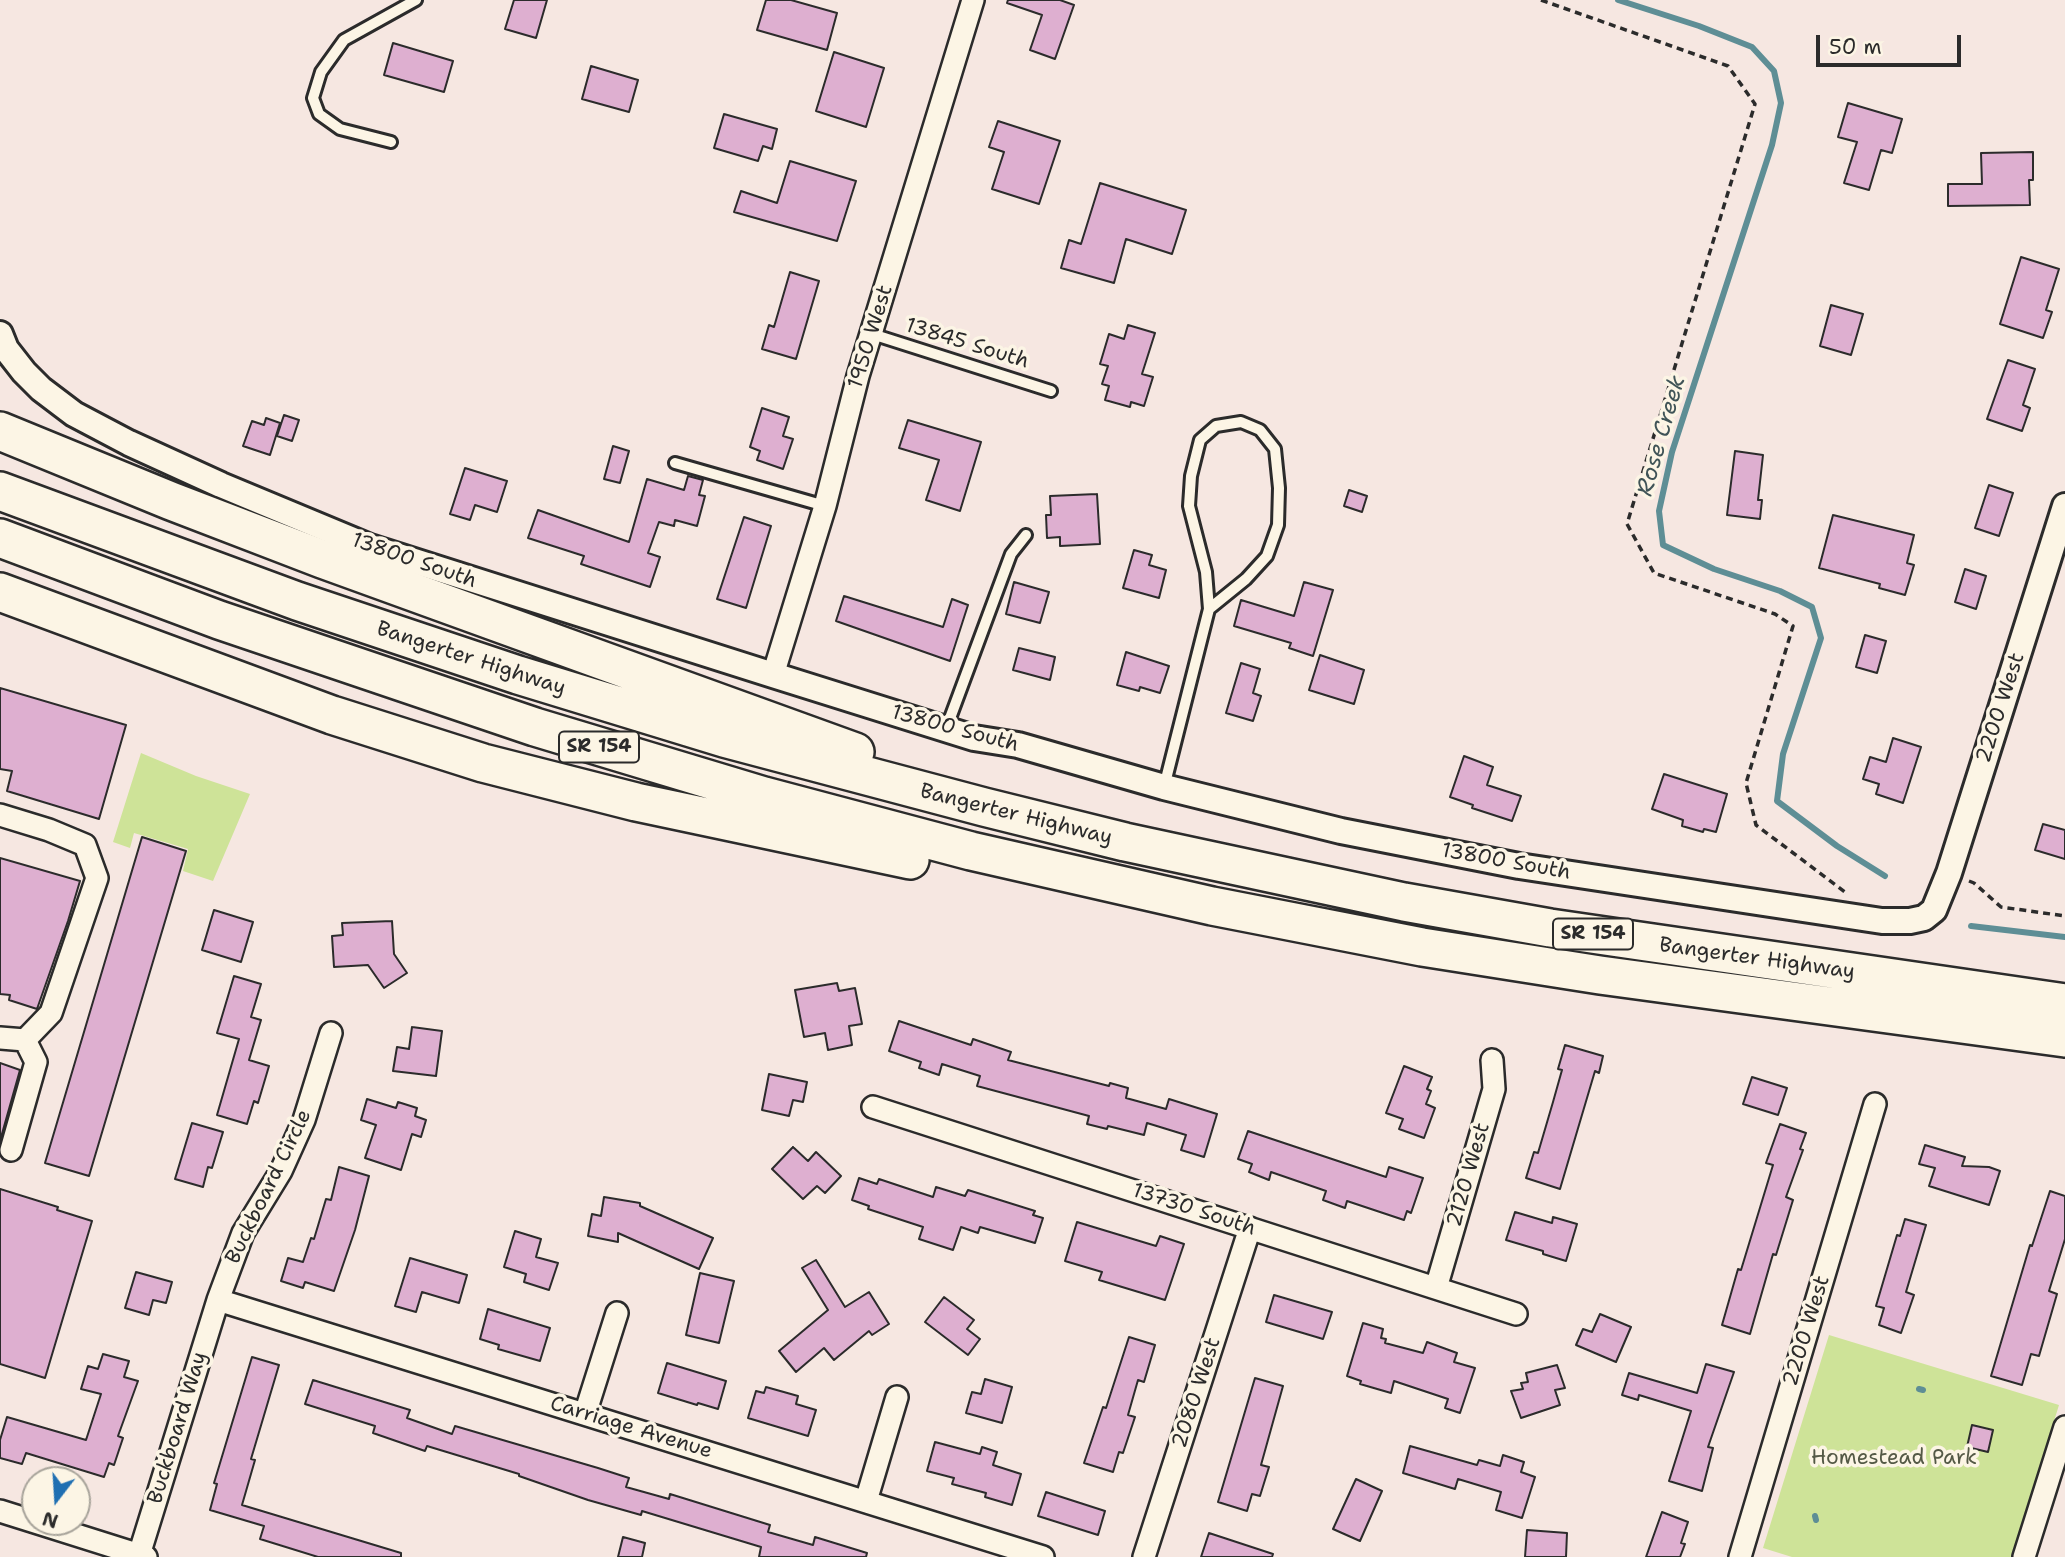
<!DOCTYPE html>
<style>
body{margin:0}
#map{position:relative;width:2065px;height:1557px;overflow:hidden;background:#f6e7e1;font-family:"Shantell Sans",sans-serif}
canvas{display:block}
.north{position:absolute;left:21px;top:1466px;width:70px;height:70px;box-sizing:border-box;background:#fcf5e5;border:2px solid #a8a49b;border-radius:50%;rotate:197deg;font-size:19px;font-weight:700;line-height:28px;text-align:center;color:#2b2b2b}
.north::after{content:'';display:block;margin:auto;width:24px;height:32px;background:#1f6fb2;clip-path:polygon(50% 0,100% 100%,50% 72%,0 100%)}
.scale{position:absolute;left:1816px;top:35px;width:145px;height:32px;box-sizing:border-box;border:4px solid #2b2b2b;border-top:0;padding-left:9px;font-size:21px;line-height:24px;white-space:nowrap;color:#2b2b2b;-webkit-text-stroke:5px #fcf5e5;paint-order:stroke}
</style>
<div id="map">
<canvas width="2065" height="1557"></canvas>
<div class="north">N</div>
<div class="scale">50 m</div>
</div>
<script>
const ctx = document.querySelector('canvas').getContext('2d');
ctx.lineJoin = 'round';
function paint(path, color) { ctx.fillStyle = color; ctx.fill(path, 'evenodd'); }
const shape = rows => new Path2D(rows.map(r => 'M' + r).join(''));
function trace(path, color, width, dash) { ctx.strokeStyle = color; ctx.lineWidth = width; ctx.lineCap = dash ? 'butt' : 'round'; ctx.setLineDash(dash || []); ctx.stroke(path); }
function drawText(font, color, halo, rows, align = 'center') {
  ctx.font = font + ' "Shantell Sans",sans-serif'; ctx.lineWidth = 7; ctx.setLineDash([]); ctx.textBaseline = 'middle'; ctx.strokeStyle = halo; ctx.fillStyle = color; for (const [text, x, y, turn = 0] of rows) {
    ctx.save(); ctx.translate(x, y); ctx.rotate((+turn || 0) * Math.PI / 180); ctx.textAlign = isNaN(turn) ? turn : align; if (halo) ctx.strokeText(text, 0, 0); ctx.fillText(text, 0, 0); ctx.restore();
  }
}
const green = shape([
 [141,753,196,776,250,794,213,881,183,871,188,849,134,833,130,848,113,842],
 [1829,1335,2059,1405,2012,1557,1792,1557,1763,1548]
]);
const stream = shape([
 [1618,0,1699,26,1752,47,1774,71,1781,103,1772,145,1672,452,1659,511,1663,545,1714,569,1780,591,1812,607,1821,638,1783,754,1777,801,1837,846,1885,876],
 [1971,926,2065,937],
 [1919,1389,1923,1390],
 [1815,1516,1816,1520]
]);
const building = shape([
 [514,0,547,0,536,38,505,29,514,0],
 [766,0,791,0,837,13,827,50,757,30,766,0],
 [1008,0,1060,0,1074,5,1055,59,1030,50,1042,15,1007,3,1008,0],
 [393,43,453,61,444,92,384,75,393,43],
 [834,52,884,68,866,127,816,111,834,52],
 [591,66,638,80,629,112,582,99,591,66],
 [1848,103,1902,119,1892,153,1881,150,1869,190,1844,183,1857,142,1838,137,1848,103],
 [724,114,777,129,772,149,763,146,758,161,714,148,724,114],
 [998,121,1060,141,1039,204,992,189,1004,152,989,147,998,121],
 [2033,152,2033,180,2029,180,2030,205,1948,206,1948,184,1982,184,1981,153,2033,152],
 [790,161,856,181,837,241,734,212,741,191,777,203,790,161],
 [1100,183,1186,210,1172,254,1126,239,1114,283,1061,268,1069,240,1081,244,1100,183],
 [2021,257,2059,269,2046,310,2052,312,2043,338,2000,324,2021,257],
 [790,272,819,281,796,359,762,349,769,325,774,327,790,272],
 [1831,305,1863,314,1851,355,1820,346,1831,305],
 [1128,325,1155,333,1142,374,1153,377,1144,406,1131,402,1130,407,1105,400,1109,386,1102,384,1108,366,1100,364,1109,334,1124,339,1128,325],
 [2008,360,2035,369,2023,405,2030,408,2022,431,1987,419,2008,360],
 [762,408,789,417,783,436,793,439,783,469,757,460,760,451,750,447,762,408],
 [284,415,299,420,292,441,277,436,284,415],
 [266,418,280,423,270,455,243,446,252,421,264,425,266,418],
 [908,420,981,442,960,511,926,500,939,460,899,448,908,420],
 [613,446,629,451,620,483,604,479,613,446],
 [1735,451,1763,455,1758,500,1762,500,1760,519,1727,515,1735,451],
 [465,468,507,481,497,512,475,505,470,520,450,514,465,468],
 [688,476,703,480,699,495,705,496,697,526,675,520,674,526,659,522,648,553,660,557,650,587,581,564,584,556,528,538,538,510,629,542,647,479,684,490,688,476],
 [1989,485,2013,493,1999,536,1975,528,1989,485],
 [1349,490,1367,496,1362,512,1344,506,1349,490],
 [1097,494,1100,544,1060,546,1060,537,1047,538,1046,515,1051,515,1050,496,1097,494],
 [1833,515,1914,535,1907,563,1914,565,1905,595,1879,588,1880,584,1819,568,1833,515],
 [744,517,771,526,746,608,717,599,744,517],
 [1134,550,1152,555,1149,565,1166,570,1159,598,1123,588,1134,550],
 [1965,569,1986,576,1976,609,1955,602,1965,569],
 [1014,582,1049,592,1040,623,1006,614,1014,582],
 [1304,582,1333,590,1313,656,1289,648,1291,643,1234,626,1241,600,1294,616,1304,582],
 [844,596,943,627,952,599,968,605,950,661,836,621,844,596],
 [1865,635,1886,641,1877,673,1856,667,1865,635],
 [1019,648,1055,657,1050,680,1013,670,1019,648],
 [1126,652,1169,666,1160,693,1140,687,1139,691,1117,685,1126,652],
 [1320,655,1364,670,1354,704,1309,690,1320,655],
 [1241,663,1260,669,1253,693,1261,696,1253,721,1226,713,1241,663],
 [0,688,126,725,99,819,7,791,12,771,0,769,0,688],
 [1893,738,1921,747,1903,803,1876,794,1879,784,1863,779,1870,757,1886,762,1893,738],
 [1464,756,1493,767,1487,785,1521,796,1512,821,1472,808,1473,805,1450,797,1464,756],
 [1664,774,1727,794,1716,832,1704,829,1703,832,1682,826,1683,820,1652,809,1664,774],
 [2043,824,2065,830,2065,859,2035,850,2043,824],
 [142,837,186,851,89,1176,45,1163,142,837],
 [0,858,80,881,68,921,37,1009,9,1000,10,995,0,994,0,858],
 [214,910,253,922,241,962,202,950,214,910],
 [392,921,394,954,407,973,384,988,368,965,334,967,332,936,343,935,342,923,392,921],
 [234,976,261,984,251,1017,261,1020,249,1060,269,1066,258,1103,254,1101,247,1124,217,1115,239,1039,217,1033,234,976],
 [837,983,839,991,855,988,862,1024,849,1026,852,1045,828,1050,825,1033,804,1037,795,990,837,983],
 [899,1021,971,1045,973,1039,1011,1052,1008,1060,1109,1086,1110,1083,1128,1088,1126,1098,1166,1109,1169,1099,1217,1114,1204,1157,1181,1150,1186,1135,1147,1123,1144,1135,1108,1126,1107,1129,1087,1124,1089,1116,977,1086,980,1076,942,1064,939,1075,919,1068,921,1062,889,1051,899,1021],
 [412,1027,442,1031,436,1076,393,1071,397,1047,409,1049,412,1027],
 [1565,1045,1603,1056,1599,1073,1595,1071,1560,1189,1526,1178,1534,1152,1538,1153,1553,1102,1562,1070,1558,1069,1565,1045],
 [0,1063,20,1070,0,1141,0,1063],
 [1404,1066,1432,1077,1427,1089,1431,1091,1426,1104,1435,1108,1424,1138,1399,1129,1403,1119,1386,1113,1404,1066],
 [769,1074,807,1082,803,1102,793,1100,789,1116,762,1110,769,1074],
 [1752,1077,1787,1088,1778,1115,1743,1104,1752,1077],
 [367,1099,396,1108,398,1102,417,1108,415,1116,426,1120,421,1137,412,1134,401,1170,365,1158,376,1125,361,1120,367,1099],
 [192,1123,223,1132,212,1168,208,1167,203,1187,175,1179,192,1123],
 [1780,1124,1806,1133,1800,1149,1803,1150,1786,1197,1793,1200,1776,1255,1773,1254,1750,1334,1722,1325,1738,1269,1741,1270,1773,1165,1766,1163,1780,1124],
 [1248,1131,1386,1177,1389,1167,1423,1178,1411,1213,1407,1211,1404,1220,1347,1201,1345,1208,1323,1200,1326,1191,1271,1172,1269,1180,1249,1172,1252,1164,1238,1159,1248,1131],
 [1925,1145,1965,1157,1962,1166,1989,1167,2000,1171,1989,1205,1929,1186,1935,1168,1919,1164,1925,1145],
 [793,1147,808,1161,816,1152,841,1176,825,1193,817,1186,803,1199,772,1169,793,1147],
 [339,1167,369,1176,355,1230,334,1291,305,1282,303,1288,281,1281,288,1258,303,1262,311,1238,314,1239,326,1199,331,1200,339,1167],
 [859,1178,877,1184,879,1179,933,1197,936,1187,965,1196,968,1190,1035,1211,1033,1215,1043,1218,1035,1243,980,1227,978,1233,961,1227,953,1250,919,1239,923,1227,868,1209,869,1206,852,1200,859,1178],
 [0,1189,58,1207,57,1210,92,1221,45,1378,0,1364,0,1189],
 [2050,1191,2065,1196,2065,1239,2049,1291,2057,1294,2039,1356,2031,1354,2022,1385,1991,1376,2030,1245,2032,1246,2050,1191],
 [604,1197,640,1203,640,1206,713,1238,699,1269,618,1233,618,1242,588,1236,592,1214,601,1216,604,1197],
 [1515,1212,1552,1223,1553,1217,1577,1224,1566,1261,1543,1254,1543,1251,1506,1240,1515,1212],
 [1905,1219,1926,1225,1906,1292,1914,1295,1901,1333,1879,1325,1884,1308,1876,1306,1897,1235,1900,1236,1905,1219],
 [1077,1222,1156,1246,1160,1236,1184,1244,1165,1300,1099,1280,1102,1272,1065,1261,1077,1222],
 [515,1231,541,1239,536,1257,558,1263,549,1290,524,1282,526,1274,504,1267,515,1231],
 [410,1258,467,1275,459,1303,422,1292,416,1312,395,1306,410,1258],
 [816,1260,845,1307,869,1292,889,1324,872,1335,869,1331,834,1360,824,1348,796,1372,779,1351,828,1310,802,1268,816,1260],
 [136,1272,172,1282,166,1303,153,1300,149,1315,125,1308,136,1272],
 [700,1273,734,1281,719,1343,686,1335,700,1273],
 [1274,1295,1332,1312,1323,1339,1266,1322,1274,1295],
 [944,1297,974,1320,967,1329,980,1339,968,1355,925,1322,944,1297],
 [488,1309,550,1328,540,1361,498,1349,499,1345,480,1339,488,1309],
 [1600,1314,1631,1327,1616,1362,1576,1345,1583,1329,1592,1332,1600,1314],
 [1363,1323,1383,1329,1381,1338,1386,1339,1385,1343,1423,1353,1427,1342,1457,1353,1454,1362,1475,1368,1460,1413,1445,1408,1448,1399,1394,1381,1391,1393,1360,1384,1361,1381,1347,1376,1363,1323],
 [1129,1337,1155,1345,1144,1382,1138,1380,1128,1415,1135,1417,1123,1453,1119,1452,1113,1472,1084,1463,1103,1407,1106,1408,1129,1337],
 [103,1354,129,1361,124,1377,138,1381,118,1436,123,1438,114,1465,109,1463,104,1477,26,1453,22,1464,0,1458,0,1440,7,1417,86,1440,101,1394,81,1389,88,1366,98,1369,103,1354],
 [252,1357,279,1365,251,1459,255,1460,242,1505,401,1553,401,1557,318,1557,260,1539,264,1526,210,1510,217,1484,214,1483,252,1357],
 [667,1363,726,1381,718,1409,698,1403,697,1405,658,1393,667,1363],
 [1706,1364,1734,1372,1708,1447,1713,1448,1702,1491,1669,1481,1691,1411,1639,1395,1638,1400,1622,1395,1629,1373,1697,1393,1706,1364],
 [1557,1365,1565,1388,1555,1390,1560,1405,1521,1418,1511,1391,1523,1389,1521,1383,1528,1382,1526,1373,1557,1365],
 [1255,1378,1283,1386,1261,1465,1269,1467,1260,1496,1252,1494,1247,1511,1218,1502,1255,1378],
 [985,1379,1012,1387,1002,1423,966,1413,972,1392,981,1394,985,1379],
 [313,1380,410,1410,407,1418,452,1434,455,1426,598,1468,629,1478,626,1487,669,1499,670,1494,770,1525,768,1532,813,1545,815,1537,867,1553,866,1557,759,1557,761,1547,642,1511,641,1515,588,1500,519,1476,519,1474,427,1446,425,1451,373,1433,375,1426,305,1404,313,1380],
 [766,1387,798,1396,796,1404,816,1410,808,1436,748,1418,756,1391,764,1393,766,1387],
 [1972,1425,1993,1430,1988,1452,1967,1447,1972,1425],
 [935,1442,980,1454,982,1447,997,1452,993,1465,1021,1474,1012,1505,985,1497,986,1493,952,1484,954,1478,927,1471,935,1442],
 [1410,1446,1477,1465,1479,1460,1500,1466,1503,1455,1524,1462,1521,1472,1535,1477,1522,1518,1496,1510,1501,1492,1458,1479,1455,1489,1403,1473,1410,1446],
 [1356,1479,1382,1491,1360,1541,1333,1529,1356,1479],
 [1046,1492,1105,1511,1098,1535,1038,1516,1046,1492],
 [1662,1512,1688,1522,1681,1543,1685,1544,1680,1557,1646,1557,1662,1512],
 [1527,1530,1567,1533,1566,1557,1525,1557,1527,1530],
 [1209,1533,1273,1554,1272,1557,1201,1557,1209,1533],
 [623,1537,645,1543,642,1557,618,1557,623,1537]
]);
const path = shape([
 [1541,0,1728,66,1755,104,1627,524,1654,573,1775,614,1793,626,1746,783,1756,825,1845,892],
 [1969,881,1974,883,2001,907,2065,916]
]);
const service = shape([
 [391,142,340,129,319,114,313,98,321,72,344,40,416,0],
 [872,334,1051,391],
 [675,463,825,506],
 [946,729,1011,554,1026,535],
 [1164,787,1209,609,1206,572,1189,506,1191,476,1200,440,1216,426,1241,422,1260,430,1275,449,1279,488,1278,525,1267,556,1246,579,1209,609]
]);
const minor = shape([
 [773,675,825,506,858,376,973,0],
 [0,815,49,830,85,845,97,878,51,1013,25,1040,36,1062,11,1150],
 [0,1038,25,1040],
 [873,1107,1516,1314],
 [1436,1288,1494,1089,1492,1060],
 [218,1300,1043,1557],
 [585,1414,617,1313],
 [866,1501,897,1397],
 [0,1511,35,1522],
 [35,1522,146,1557],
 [139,1555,218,1300,243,1233,281,1171,304,1120,331,1033],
 [1144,1557,1250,1228],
 [1740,1557,1875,1104],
 [2024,1557,2065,1427]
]);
const tertiary = shape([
 [0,334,6,349,24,372,41,389,74,414,129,443,221,485,370,547,773,675,974,738,1018,745,1164,787,1341,831,1519,866,1882,921,1910,921,1924,918,1934,910,1949,873,2065,506]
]);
const motorway = shape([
 [0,431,171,501,322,559,855,752],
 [0,491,297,601,518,675,724,738,984,807,1125,842,1404,902,1550,928,2065,1003],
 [0,538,219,620,535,727,764,796,971,851,1212,906,1422,947,1600,975,2065,1038],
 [0,592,332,715,483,763,636,802,910,860]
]);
const shields = [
 [599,747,80],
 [1593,934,80]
];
const shieldNames = [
 ["SR 154",599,747],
 ["SR 154",1593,934]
];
const streetNames = [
 ["1950 West",871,337,-73],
 ["13845 South",967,344,17],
 ["13800 South",414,561,19],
 ["Bangerter Highway",471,659,18],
 ["2200 West",2001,708,-72],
 ["13800 South",955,729,15],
 ["Bangerter Highway",1016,815,14],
 ["13800 South",1506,862,10],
 ["Bangerter Highway",1757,959,8],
 ["2120 West",1469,1175,-74],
 ["Buckboard Circle",269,1187,-64],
 ["13730 South",1194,1210,18],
 ["2200 West",1807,1331,-73],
 ["2080 West",1197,1393,-72],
 ["Buckboard Way",178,1428,-73],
 ["Carriage Avenue",631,1428,17]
];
const parkNames = [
 ["Homestead Park",1894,1459]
];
const waterNames = [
 ["Rose Creek",1662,436,-74]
];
paint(green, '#cee398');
trace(stream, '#5e8e95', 6);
paint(building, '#deafd0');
trace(building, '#2b2b2b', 2);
trace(service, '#2b2b2b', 16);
trace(minor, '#2b2b2b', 26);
trace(tertiary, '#2b2b2b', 30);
trace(motorway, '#2b2b2b', 42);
trace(path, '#2b2b2b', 3.5, [7, 5]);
trace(service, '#fcf5e5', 10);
trace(minor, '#fcf5e5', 21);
trace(tertiary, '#fcf5e5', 24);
trace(motorway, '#fcf5e5', 37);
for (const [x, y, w] of shields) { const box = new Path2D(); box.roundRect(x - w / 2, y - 15.5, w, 31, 5); ctx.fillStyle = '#fcf5e5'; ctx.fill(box); trace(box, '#2b2b2b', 2); }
drawText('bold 19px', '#2b2b2b', null, shieldNames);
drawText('21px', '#2b2b2b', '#fcf5e5', streetNames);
drawText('21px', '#545946', '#fcf5e5', parkNames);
drawText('italic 23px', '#405457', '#fcf5e5', waterNames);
</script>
